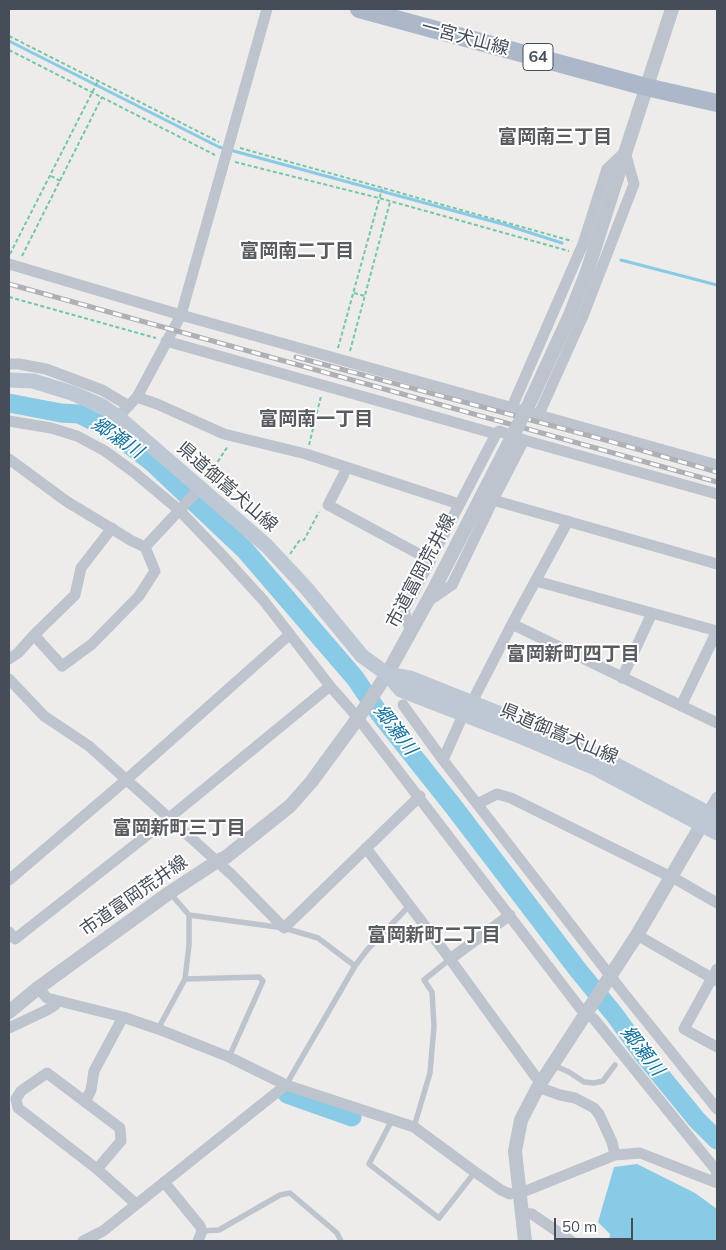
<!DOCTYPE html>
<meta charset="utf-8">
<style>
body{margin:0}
#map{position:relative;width:726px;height:1250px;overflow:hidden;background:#eeeceb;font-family:Mulish,sans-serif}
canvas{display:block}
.frame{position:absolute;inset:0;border:10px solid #454d58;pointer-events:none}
.scale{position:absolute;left:554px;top:1218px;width:79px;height:22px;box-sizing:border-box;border:2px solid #454d58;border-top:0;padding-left:6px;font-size:15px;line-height:18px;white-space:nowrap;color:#454d58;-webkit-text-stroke:4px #fff;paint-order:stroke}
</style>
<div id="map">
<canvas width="726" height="1250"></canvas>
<div class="frame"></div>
<div class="scale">50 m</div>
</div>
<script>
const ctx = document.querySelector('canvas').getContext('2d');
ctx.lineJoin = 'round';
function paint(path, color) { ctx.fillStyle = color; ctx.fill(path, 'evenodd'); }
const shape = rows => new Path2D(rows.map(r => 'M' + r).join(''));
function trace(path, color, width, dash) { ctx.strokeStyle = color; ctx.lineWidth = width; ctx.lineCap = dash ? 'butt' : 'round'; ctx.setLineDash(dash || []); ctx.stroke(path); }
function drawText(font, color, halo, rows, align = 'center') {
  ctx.font = font + ' Mulish,"Noto Sans JP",sans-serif'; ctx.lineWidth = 4; ctx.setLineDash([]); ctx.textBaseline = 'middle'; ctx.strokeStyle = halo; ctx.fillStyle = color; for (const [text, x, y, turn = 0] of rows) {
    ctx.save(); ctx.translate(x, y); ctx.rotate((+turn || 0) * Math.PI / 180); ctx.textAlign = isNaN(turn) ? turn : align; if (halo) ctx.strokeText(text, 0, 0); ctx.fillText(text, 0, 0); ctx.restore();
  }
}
const water = shape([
 [637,1164,695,1193,717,1209,717,1241,609,1241,610,1234,598,1222,614,1167]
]);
const stream = shape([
 [9,41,219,147,506,225,562,243],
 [621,260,717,285]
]);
const river = shape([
 [9,403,61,413,79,414,107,428,153,463,245,550,355,678,379,713,453,806,578,970,614,1014,643,1054,697,1120,717,1140],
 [287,1094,352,1117]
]);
const path = shape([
 [9,36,219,142],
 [9,50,215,155],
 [240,148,572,241],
 [235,162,379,198,569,251],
 [51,176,60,181],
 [10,254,98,81],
 [22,256,102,97],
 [354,293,365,296],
 [9,297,156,338],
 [338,348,382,189],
 [350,351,390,202],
 [309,445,321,396],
 [207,478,228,446],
 [290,554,299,541,304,540,319,512]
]);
const service = shape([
 [189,915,284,928,318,938,355,966],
 [185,979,259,977,263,981,229,1057],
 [158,1029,185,979,189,945,189,915,170,893],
 [553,1065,569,1072,584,1082,594,1083,603,1081,615,1065],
 [286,1085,355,966,367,950,409,906],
 [392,1120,369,1164,439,1218,475,1172],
 [414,1127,430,1073,434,1026,432,992,424,980,450,959],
 [202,1231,219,1230,280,1195,290,1193,337,1233,341,1241]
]);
const minor = shape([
 [9,264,181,315,717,465],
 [166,341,496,434,499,431,524,440,717,494],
 [9,364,19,364,46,369,102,390,129,406],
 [137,397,157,404,224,434,306,454,459,504],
 [512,407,583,244,607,169,625,152,634,184,583,316,539,414],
 [118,417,137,397,181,315,267,9],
 [9,421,51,428,77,436,105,451,135,473,179,510,222,555,264,601,330,686,358,718,580,1008,594,1019,716,1170,717,1176],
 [9,459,66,501,132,541,145,547,155,571,139,596,92,644,62,666,34,635],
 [344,474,328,505,430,560],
 [493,500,717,564],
 [145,547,200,488],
 [536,581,717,631],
 [427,602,452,585,493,500,524,440],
 [512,624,717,723],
 [411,632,404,611,496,434],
 [9,659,18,653,34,635,75,595,81,568,112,528],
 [622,678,652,613],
 [9,679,44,716,89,746,169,818,232,875,284,928,420,796],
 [472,702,512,624,568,521],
 [403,705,443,760],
 [681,706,717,631],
 [463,715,443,760,622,991,717,1109],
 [477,804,497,794,511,798,679,881,717,903],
 [704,819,717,797],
 [366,848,450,959,535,1076,542,1082],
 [9,880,126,780,289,635],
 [9,932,15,939,169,818,330,686],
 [637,935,717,981],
 [450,959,510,915],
 [717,969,684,1029,717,1047],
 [38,988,47,998,123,1017,158,1029,229,1057,286,1085,414,1127,475,1172,501,1190,510,1194,528,1190,615,1155,640,1153,717,1183],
 [9,1028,47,1010,55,1005,56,1001],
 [538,1087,560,1095,575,1098,594,1108,599,1114,612,1142,615,1155],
 [85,1102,91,1090,94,1071,123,1017],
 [97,1169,121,1141,120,1128,47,1073,21,1091,16,1099,18,1108,97,1169,136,1204],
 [164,1182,200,1226,202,1231,198,1241],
 [522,1213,532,1214,571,1241],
 [83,1241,103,1231,286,1085]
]);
const tertiary = shape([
 [617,178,672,9],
 [9,1012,38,988,169,893,216,862,226,857,290,806,312,781,358,718,387,674,432,593],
 [525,1241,515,1151,521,1120,538,1087,637,935,702,824]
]);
const secondary = shape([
 [9,380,33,381,72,393,102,406,118,417,267,546,307,589,362,656,387,674,401,690,522,737,593,767,717,833],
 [387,674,410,678,546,732,603,758,717,818]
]);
const primary = shape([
 [359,9,646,87,717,103]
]);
const rail = shape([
 [9,284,717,482],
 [296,357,609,441,717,472]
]);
const tertiaryBridge = shape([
 [432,593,529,404,570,315,588,269,617,178]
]);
const shields = [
 [538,57,30]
];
const shieldNames = [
 ["64",538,57]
];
const streetNames = [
 ["一宮犬山線",465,38,15],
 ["県道御嵩犬山線",227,487,41],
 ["市道富岡荒井線",421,571,-62],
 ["県道御嵩犬山線",559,734,23],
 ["市道富岡荒井線",134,896,-35]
];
const neighbourhoodNames = [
 ["富岡南三丁目",555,137],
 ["富岡南二丁目",297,251],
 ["富岡南一丁目",316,419],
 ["富岡新町四丁目",573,654],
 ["富岡新町三丁目",179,828],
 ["富岡新町二丁目",434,935]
];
const waterNames = [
 ["郷瀬川",117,438,34],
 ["郷瀬川",395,730,53],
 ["郷瀬川",642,1051,52]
];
paint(water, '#89cae6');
trace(stream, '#89cae6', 3);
trace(river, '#89cae6', 19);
trace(path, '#74c7a6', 2, [4, 2.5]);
trace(service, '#bdc4cd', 5.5);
trace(minor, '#bdc4cd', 11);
trace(tertiary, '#bdc4cd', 14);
trace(secondary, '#bec7d4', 15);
trace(primary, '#acb8ca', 18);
trace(rail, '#aeb0b6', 5);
trace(rail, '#fff', 3, [9]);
trace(tertiaryBridge, '#bdc4cd', 14);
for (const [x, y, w] of shields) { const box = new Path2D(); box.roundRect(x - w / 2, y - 13.5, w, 27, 4); ctx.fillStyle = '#fff'; ctx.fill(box); trace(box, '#454d58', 1); }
drawText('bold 16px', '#454d58', null, shieldNames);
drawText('18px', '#454d58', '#fff', streetNames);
drawText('bold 19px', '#595b60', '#fff', neighbourhoodNames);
drawText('italic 19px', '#13729d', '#fff', waterNames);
</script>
